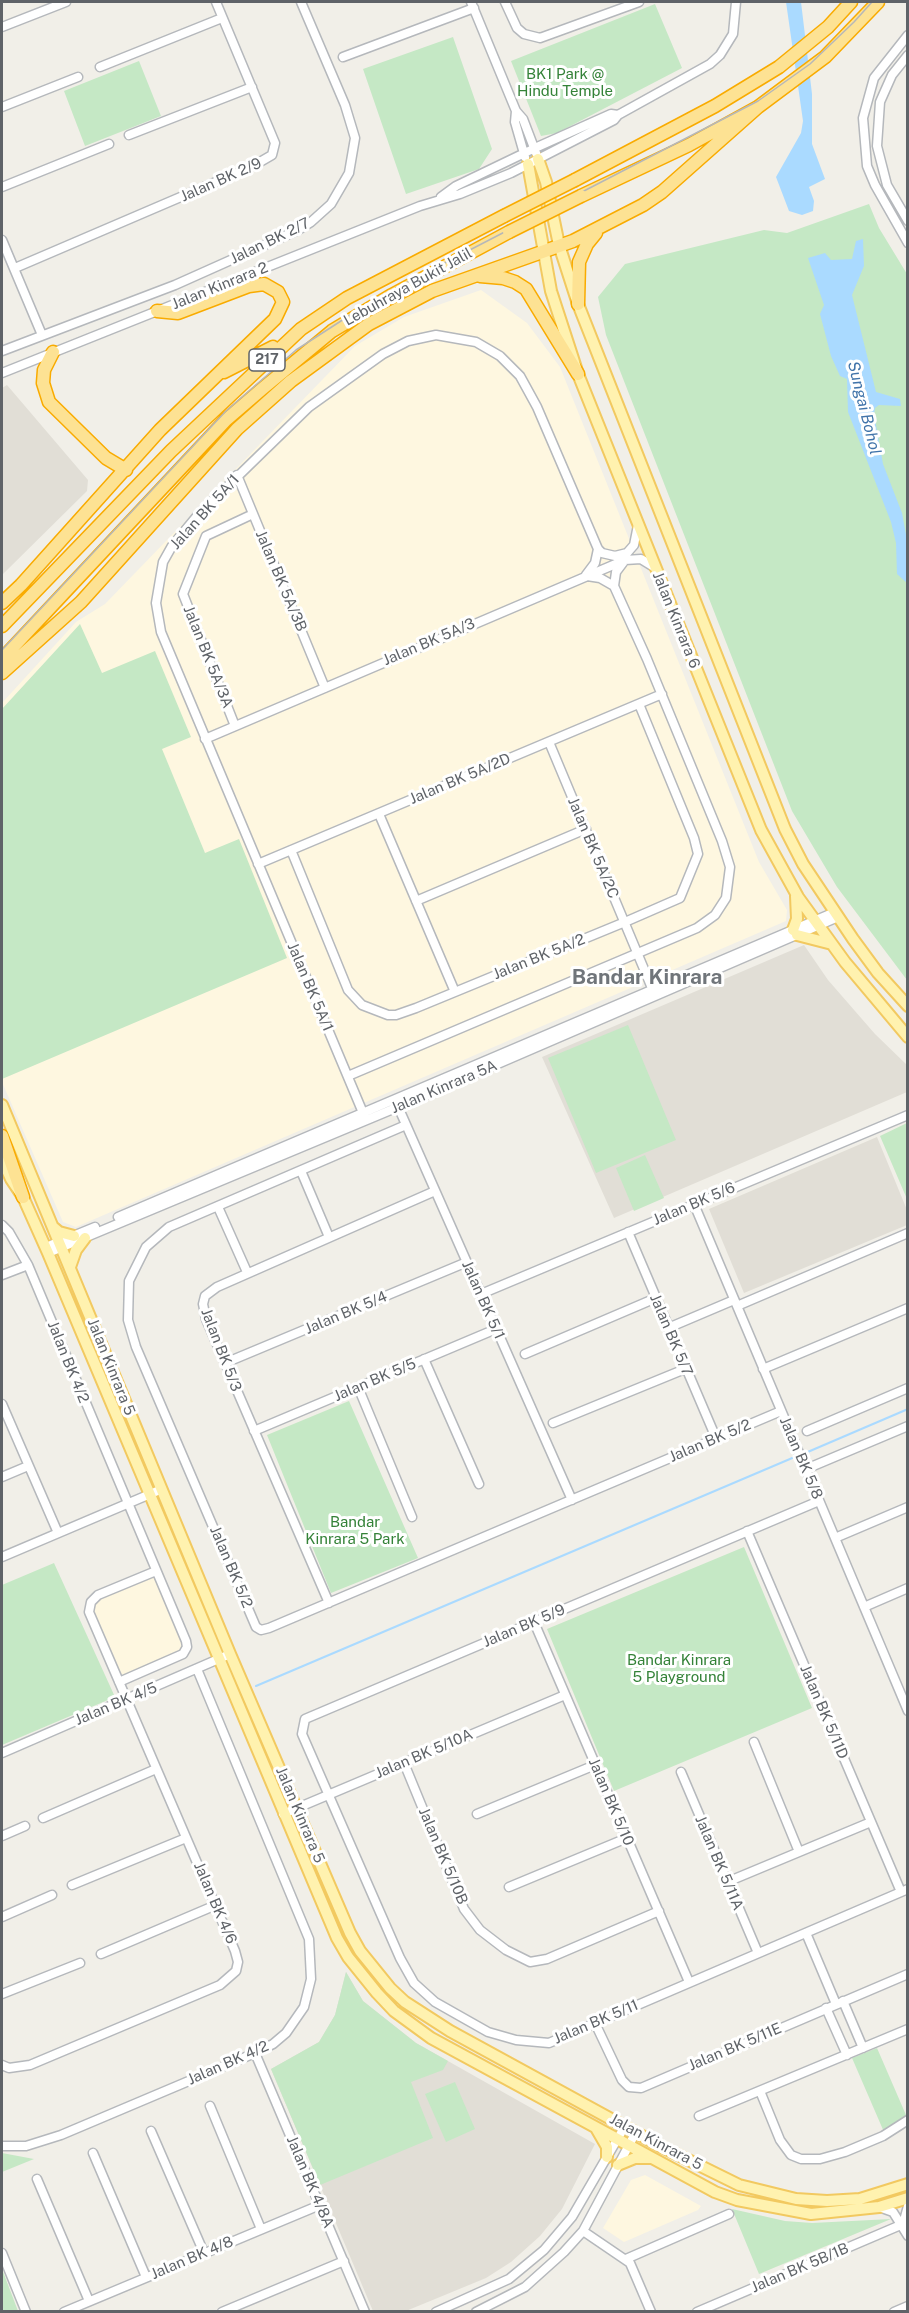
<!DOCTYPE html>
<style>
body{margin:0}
#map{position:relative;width:909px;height:2313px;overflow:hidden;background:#f1efe8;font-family:"Public Sans",sans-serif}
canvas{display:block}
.frame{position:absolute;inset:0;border:3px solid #5f6368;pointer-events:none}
</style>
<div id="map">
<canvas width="909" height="2313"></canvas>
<div class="frame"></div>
</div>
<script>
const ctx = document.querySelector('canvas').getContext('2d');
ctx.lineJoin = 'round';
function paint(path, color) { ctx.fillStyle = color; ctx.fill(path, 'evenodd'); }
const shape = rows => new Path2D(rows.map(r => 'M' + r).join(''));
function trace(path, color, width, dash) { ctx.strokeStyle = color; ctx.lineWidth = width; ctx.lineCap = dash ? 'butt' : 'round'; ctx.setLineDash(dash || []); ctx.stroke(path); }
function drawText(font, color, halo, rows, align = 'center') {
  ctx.font = font + ' "Public Sans",sans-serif'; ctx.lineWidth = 6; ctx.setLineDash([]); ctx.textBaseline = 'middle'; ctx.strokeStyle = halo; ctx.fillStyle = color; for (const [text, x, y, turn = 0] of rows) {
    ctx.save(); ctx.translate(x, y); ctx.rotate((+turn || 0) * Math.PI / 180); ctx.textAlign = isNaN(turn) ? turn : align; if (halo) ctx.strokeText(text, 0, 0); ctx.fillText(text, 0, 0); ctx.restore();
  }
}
const commercial = shape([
 [481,290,527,323,560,367,759,862,787,910,786,921,76,1227,63,1222,2,1082,2,703,76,622,105,604,355,346,404,317],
 [153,1575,184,1648,181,1652,121,1678,93,1611,93,1605,100,1599],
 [645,2175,701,2206,698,2210,624,2242,603,2228,631,2180]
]);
const education = shape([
 [7,385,88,480,87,491,2,575,2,388],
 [804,945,828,980,875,1034,907,1065,907,1092,614,1218,542,1057],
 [877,1137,907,1210,907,1225,744,1293,709,1209],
 [346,1972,363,2001,416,2043,595,2144,562,2209,540,2236,511,2262,486,2278,406,2311,373,2311,271,2069,319,2042,335,2015]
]);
const green = shape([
 [655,4,682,68,557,133,541,136,511,61],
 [453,37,492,149,479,169,406,194,363,69],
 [139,61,161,116,85,146,64,91],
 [869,204,879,228,907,274,907,980,837,887,792,811,606,335,598,297,625,264,764,230,787,233],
 [80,624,102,673,155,651,191,737,162,749,205,853,239,839,287,958,2,1079,2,709],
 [628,1025,676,1140,596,1173,548,1058],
 [907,1123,907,1199,880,1136],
 [645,1155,664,1198,634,1211,616,1168],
 [349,1401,418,1558,331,1593,267,1435],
 [744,1547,812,1708,614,1791,547,1629],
 [54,1563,115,1697,2,1745,2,1585],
 [346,1972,363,2001,416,2043,448,2061,443,2070,411,2082,433,2138,320,2185,271,2069,319,2042,335,2015],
 [877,2048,906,2115,884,2132,852,2058],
 [455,2082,475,2129,446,2142,425,2094],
 [2,2153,34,2159,2,2172],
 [732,2209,785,2221,812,2223,891,2219,759,2274],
 [2,2269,18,2311,2,2311]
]);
const water = shape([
 [786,2,801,2,812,94,812,144,825,179,809,187,814,201,813,211,802,215,789,211,776,177,801,133,803,121],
 [863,239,864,266,852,295,876,392,900,399,901,406,879,405,875,408,874,414,883,464,902,513,907,540,907,583,897,574,896,543,891,522,848,412,847,379,840,376,831,356,820,314,824,305,808,258,825,253,831,260,852,259,856,241]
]);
const stream = shape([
 [803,1454,908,1409],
 [256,1686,797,1456]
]);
const minor = shape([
 [471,2,516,111,523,119,536,153],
 [505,2,517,28,524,34,540,38,639,2],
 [2,27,66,2],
 [908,35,874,78,863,118,867,166,875,185,908,243],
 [908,55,892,75,880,102,877,146,887,185,908,221],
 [343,57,474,8],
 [100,67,222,18],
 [2,107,78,77],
 [516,111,515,122,525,157],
 [129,135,252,87],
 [2,187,109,144],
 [441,197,456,186,535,148,611,114,618,115],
 [2,240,42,335],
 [15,268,253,166,272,155,275,143,216,2],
 [2,351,175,285,298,230,311,222,331,204,349,173,355,138,345,105,301,2],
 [2,373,420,206,460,194,511,173,614,120,618,115,710,64,720,55,733,34,736,2],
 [237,475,325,688],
 [586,575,595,563,598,549],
 [587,576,600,578,614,586],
 [235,726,183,594,206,536,253,514],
 [205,739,625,560,641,559,654,567],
 [549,742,654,993],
 [379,814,455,992],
 [291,850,348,990,362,1005,388,1015,396,1015,416,1008,625,922,680,898,698,854,694,838,639,704],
 [258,864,662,694],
 [416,901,586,829],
 [348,1076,697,928,715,915,726,898,730,867,722,841,647,659,614,586,616,572,625,560],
 [396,1102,572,1500],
 [366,1120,161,632,156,603,163,562,172,546,197,516,309,407,383,354,408,341,436,335,476,342,500,356,520,376,537,407,598,549,602,553,615,556,627,553,634,545,638,525],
 [406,1125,169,1227,146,1247,129,1281,128,1320,136,1347,256,1627,261,1630,269,1628,781,1411],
 [301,1171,329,1237],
 [694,1204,908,1711],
 [218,1207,247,1272],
 [118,1217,835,912],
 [2,1225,9,1232,28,1265,186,1641,187,1647,183,1654,119,1682],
 [628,1232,716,1438],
 [46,1247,95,1227],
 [48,1253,398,1107,838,917],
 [2,1275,28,1265],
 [481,1294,908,1115],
 [737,1306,908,1233],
 [668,1328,734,1300],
 [525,1354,656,1298],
 [424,1359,479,1484],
 [225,1363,467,1262],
 [763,1369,908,1308],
 [358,1387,412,1517],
 [2,1404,58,1533],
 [553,1423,685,1369],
 [254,1431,496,1329],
 [807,1431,908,1388],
 [806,1469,908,1426],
 [2,1477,28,1466],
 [819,1501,305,1719,302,1734,400,1958,414,1983,435,2002,488,2032,516,2040,549,2043,908,1889],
 [747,1531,901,1892],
 [835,1538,908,1507],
 [2,1557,162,1489],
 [329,1603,206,1319,203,1304,205,1296,217,1287,435,1191],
 [864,1607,908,1588],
 [534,1622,689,1982],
 [754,1742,799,1852],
 [2,1753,230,1654],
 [404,1763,464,1909,480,1930,506,1950,530,1962,547,1959,659,1911],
 [681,1772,758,1953],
 [283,1814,565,1695],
 [477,1814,595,1765],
 [43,1818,156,1769],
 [2,1836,25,1826],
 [727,1882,871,1822],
 [72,1885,186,1838],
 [509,1887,627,1838],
 [2,1917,52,1895],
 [806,1933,836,2004],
 [101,1954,216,1905],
 [2,1994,80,1963],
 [843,2001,863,2048],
 [826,2008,847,2055],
 [595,2023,622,2080,629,2087,641,2088,908,1974],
 [255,2053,365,2312],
 [2,2065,9,2068,30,2065,220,1985,236,1971,238,1962,235,1951,89,1612,91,1602,98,1595,156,1571],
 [760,2091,780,2140,791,2155,801,2159,820,2159,845,2152,883,2136,908,2120],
 [210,2106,261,2229],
 [699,2116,908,2029],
 [151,2131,204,2253],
 [2,2146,26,2146,61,2135,255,2053,273,2044,286,2033,304,2007,311,1979,309,1939,197,1669],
 [93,2153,146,2277],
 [37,2179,89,2301],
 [879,2207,893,2212,908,2236],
 [903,2224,908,2206],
 [583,2231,630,2263,651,2312],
 [2,2253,26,2312],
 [626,2259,729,2214],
 [64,2312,320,2205],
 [222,2312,344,2261],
 [436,2312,509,2279,544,2250,572,2217,625,2126],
 [476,2312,525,2287,564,2252,583,2231,636,2132],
 [697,2312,903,2224],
 [894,2312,908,2306]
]);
const major = shape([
 [538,159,546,182,559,245,578,304,785,829,803,864,853,939,878,973,908,1006],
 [528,164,551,291,578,374,761,830,798,897,845,962,908,1037],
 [793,930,797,919,796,896],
 [797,935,832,944],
 [2,1105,230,1654,350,1933,360,1951,390,1988,405,2002,450,2031,664,2148,739,2185,796,2199,827,2201,860,2199,908,2184],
 [2,1159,11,1179,23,1197,48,1253,337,1938,348,1957,377,1993,394,2011,431,2038,715,2192,737,2200,811,2214,879,2207,908,2198],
 [53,1227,59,1232,74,1236],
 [70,1267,76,1250,85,1238],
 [596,2128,607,2147,607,2157],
 [618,2165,635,2158,652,2158]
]);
const highway = shape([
 [575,180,715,106,779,67,828,27,851,2],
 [581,196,689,145,758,107,825,57,878,2],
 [480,276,503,278,515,282,526,289,578,374],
 [578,304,579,262,587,244,596,233],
 [53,352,44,370,43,383,49,402,106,458,126,470],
 [224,372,273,347],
 [2,603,21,585,160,430,275,319,283,302,278,292,264,284,249,286,178,313,157,311],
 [2,626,171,451,301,329,347,298,504,216],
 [2,659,226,420,262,389,332,331,392,295,509,232],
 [2,673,81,602,237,429,291,381,369,324,432,291,573,241,643,205,662,192,758,107],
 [2,1136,23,1197]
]);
const tram = shape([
 [2,650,225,412,296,350,375,299,758,101,810,64,854,22,872,2]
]);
const highwayBridge = shape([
 [504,216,575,180],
 [509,232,581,196]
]);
const shields = [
 [267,360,36]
];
const shieldNames = [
 ["217",267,360]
];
const parkNames = [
 ["BK1 Park @",565,74],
 ["Hindu Temple",565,91],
 ["Bandar",355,1522],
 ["Kinrara 5 Park",355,1539],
 ["Bandar Kinrara",679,1660],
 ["5 Playground",679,1677]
];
const streetNames = [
 ["Jalan BK 2/9",221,180,-24],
 ["Jalan BK 2/7",270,241,-26],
 ["Jalan Kinrara 2",220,286,-22],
 ["Lebuhraya Bukit Jalil",408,287,-29],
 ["Jalan BK 5A/1",205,512,-48],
 ["Jalan BK 5A/3B",281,581,67],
 ["Jalan Kinrara 6",676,620,68],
 ["Jalan BK 5A/3",429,642,-23],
 ["Jalan BK 5A/3A",208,657,68],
 ["Jalan BK 5A/2D",460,779,-23],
 ["Jalan BK 5A/2C",593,848,67],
 ["Jalan BK 5A/2",539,957,-22],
 ["Jalan BK 5A/1",310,987,67],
 ["Jalan Kinrara 5A",444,1087,-23],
 ["Jalan BK 5/6",694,1204,-23],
 ["Jalan BK 5/1",483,1300,66],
 ["Jalan BK 5/4",346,1313,-23],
 ["Jalan BK 5/7",671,1335,67],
 ["Jalan BK 5/3",221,1350,69],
 ["Jalan BK 4/2",68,1362,68],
 ["Jalan Kinrara 5",111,1367,68],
 ["Jalan BK 5/5",375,1380,-23],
 ["Jalan BK 5/2",710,1441,-23],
 ["Jalan BK 5/8",801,1458,67],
 ["Jalan BK 5/2",231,1567,67],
 ["Jalan BK 5/9",524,1626,-23],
 ["Jalan BK 4/5",116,1704,-23],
 ["Jalan BK 5/11D",824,1712,67],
 ["Jalan BK 5/10A",424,1754,-23],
 ["Jalan BK 5/10",611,1802,67],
 ["Jalan Kinrara 5",300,1815,67],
 ["Jalan BK 5/10B",443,1856,67],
 ["Jalan BK 5/11A",719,1863,67],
 ["Jalan BK 4/6",215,1903,67],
 ["Jalan BK 5/11",596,2022,-23],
 ["Jalan BK 5/11E",735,2047,-23],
 ["Jalan BK 4/2",228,2063,-24],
 ["Jalan Kinrara 5",656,2142,28],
 ["Jalan BK 4/8A",310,2182,67],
 ["Jalan BK 4/8",192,2258,-23],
 ["Jalan BK 5B/1B",800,2268,-23]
];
const waterNames = [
 ["Sungai Bohol",864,408,76]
];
const districtNames = [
 ["Bandar Kinrara",647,978]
];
paint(commercial, '#fef7e0');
paint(education, '#e1ded6');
paint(green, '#c5e8c5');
paint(water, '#aadaff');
trace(stream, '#aadaff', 2);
trace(minor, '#b5b8bc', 11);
trace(major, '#f2c960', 14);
trace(highway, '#f9ab00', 15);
trace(minor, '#fff', 8);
trace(major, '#fff2af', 10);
trace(highway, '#fde293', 12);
trace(tram, '#b6b7b8', 1.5);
trace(highwayBridge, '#f9ab00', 15, []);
trace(highwayBridge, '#fde293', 12);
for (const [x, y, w] of shields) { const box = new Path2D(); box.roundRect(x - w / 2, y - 11, w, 22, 4.5); ctx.fillStyle = '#fff'; ctx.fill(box); trace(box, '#5f6368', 1.5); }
drawText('bold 14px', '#5f6368', null, shieldNames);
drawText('15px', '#348238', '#fff', parkNames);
drawText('15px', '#5f6368', '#fff', streetNames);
drawText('italic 16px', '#4174aa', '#fff', waterNames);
drawText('bold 21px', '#70757a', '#fff', districtNames);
</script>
